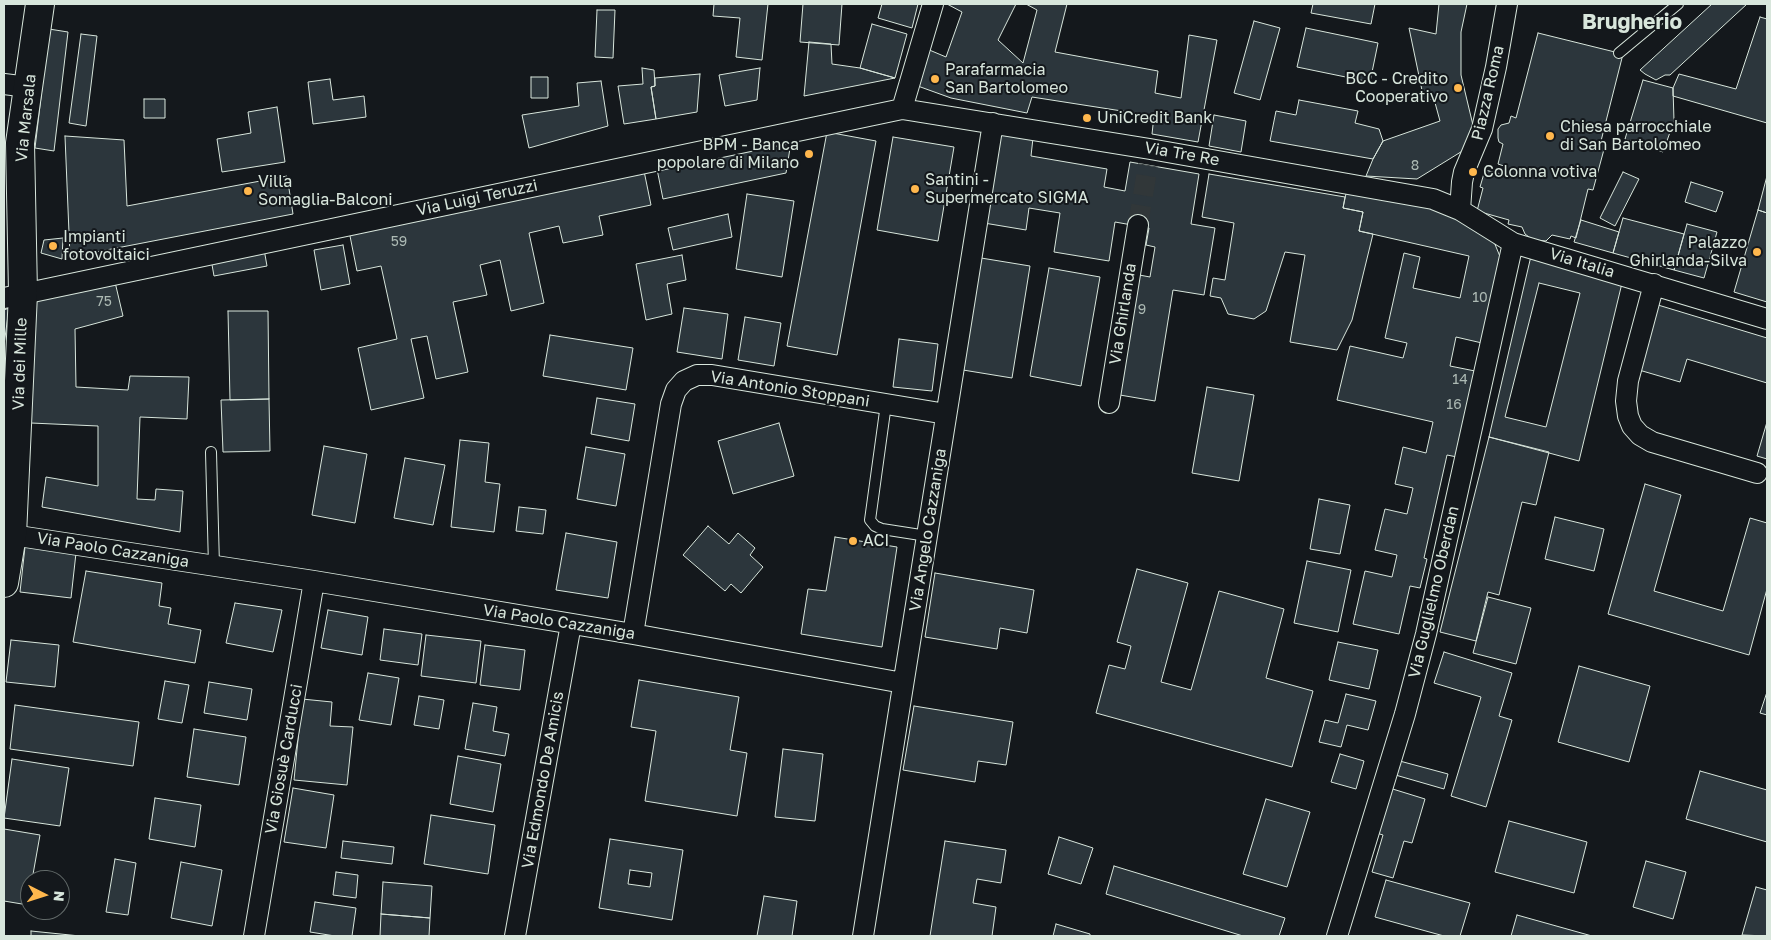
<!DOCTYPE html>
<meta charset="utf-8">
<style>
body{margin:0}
#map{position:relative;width:1771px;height:940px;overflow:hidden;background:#14181c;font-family:"Golos Text",sans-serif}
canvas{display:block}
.frame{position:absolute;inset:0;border:5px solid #d8e6dc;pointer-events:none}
.north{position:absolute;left:20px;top:870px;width:50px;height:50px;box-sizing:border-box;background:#14181c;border:1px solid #626a69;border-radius:50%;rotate:95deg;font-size:14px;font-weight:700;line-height:20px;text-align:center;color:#d8e6dc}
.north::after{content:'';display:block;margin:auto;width:18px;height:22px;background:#ffb74d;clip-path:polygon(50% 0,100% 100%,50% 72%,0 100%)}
</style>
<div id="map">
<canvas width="1771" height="940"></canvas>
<div class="frame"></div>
<div class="north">N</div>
</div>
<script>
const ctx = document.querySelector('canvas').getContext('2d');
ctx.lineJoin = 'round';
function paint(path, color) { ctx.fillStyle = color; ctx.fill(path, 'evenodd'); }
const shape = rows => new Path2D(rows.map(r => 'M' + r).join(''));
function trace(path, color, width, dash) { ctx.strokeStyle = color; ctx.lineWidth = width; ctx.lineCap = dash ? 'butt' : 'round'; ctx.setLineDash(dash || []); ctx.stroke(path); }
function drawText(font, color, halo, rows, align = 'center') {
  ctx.font = font + ' "Golos Text",sans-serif'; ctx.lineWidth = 4; ctx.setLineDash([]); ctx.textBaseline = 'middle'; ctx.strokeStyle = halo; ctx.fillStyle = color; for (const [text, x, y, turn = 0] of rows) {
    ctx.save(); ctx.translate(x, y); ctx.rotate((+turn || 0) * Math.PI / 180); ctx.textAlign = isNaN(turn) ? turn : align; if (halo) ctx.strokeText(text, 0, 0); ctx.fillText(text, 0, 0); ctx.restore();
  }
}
const building = shape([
 [714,4,768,4,762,60,736,57,740,18,713,16,714,4],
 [803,4,842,4,839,45,800,42,803,4],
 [882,4,918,4,912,28,878,18,882,4],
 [947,4,1016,4,998,40,1023,63,1037,10,1026,4,1067,4,1055,52,1158,71,1155,93,1181,98,1189,35,1217,40,1198,142,1152,134,1154,116,1032,97,1027,113,951,98,915,85,927,49,946,57,962,12,947,4],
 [1313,4,1375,4,1371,24,1311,13,1313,4],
 [1439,4,1467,4,1461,32,1461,75,1477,142,1417,179,1366,176,1373,159,1383,141,1440,121,1434,99,1424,100,1409,28,1436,34,1439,4],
 [1712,4,1747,4,1670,75,1665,75,1656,80,1645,74,1640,70,1712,4],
 [597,10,615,10,613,58,595,57,597,10],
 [1760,17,1767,19,1767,123,1673,96,1673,88,1679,74,1736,89,1760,17],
 [1254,21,1280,28,1260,100,1234,93,1254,21],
 [872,24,907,34,895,78,860,68,872,24],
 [1306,28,1378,43,1370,82,1297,67,1306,28],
 [49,29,68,32,54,151,35,148,49,29],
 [1538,33,1623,54,1601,141,1606,142,1593,190,1588,189,1576,238,1571,236,1570,239,1552,235,1546,241,1533,240,1525,234,1522,227,1508,224,1509,220,1477,211,1483,188,1480,187,1485,170,1501,174,1504,166,1498,164,1503,144,1499,142,1498,138,1498,129,1501,125,1509,123,1511,116,1516,118,1538,33],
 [81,34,97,36,86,126,69,123,81,34],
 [809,42,831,44,832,64,860,68,895,78,804,96,809,42],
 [642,68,654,70,655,86,651,87,656,119,624,124,618,86,643,84,642,68],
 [760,68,757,100,725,106,719,75,760,68],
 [700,74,697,112,656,119,651,87,655,86,655,78,700,74],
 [531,77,548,77,548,98,531,98,531,77],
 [330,79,333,100,364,96,366,117,313,124,308,82,330,79],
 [1643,80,1673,88,1674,121,1663,152,1625,139,1643,80],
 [601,81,608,126,529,148,522,115,579,106,577,83,601,81],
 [144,99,165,99,165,118,144,118,144,99],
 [1299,100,1358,111,1355,123,1379,129,1383,141,1373,159,1270,141,1276,111,1296,115,1299,100],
 [277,107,285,162,222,172,217,139,251,133,248,112,277,107],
 [1214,115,1246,121,1241,152,1209,146,1214,115],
 [827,132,876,141,837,355,787,346,827,132],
 [1000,133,1033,138,1031,156,1107,169,1104,187,1125,191,1130,162,1199,174,1191,224,1215,228,1204,295,1173,290,1155,401,1114,394,1134,274,1150,277,1155,247,1146,245,1149,228,1115,222,1109,261,1054,252,1060,213,1029,208,1026,230,984,223,1000,133],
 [65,136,124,140,127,206,287,176,293,214,70,257,65,136],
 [792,136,786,173,663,199,656,164,792,136],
 [893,137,954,147,938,241,877,230,893,137],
 [643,166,651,205,599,216,603,235,563,243,559,226,529,233,544,303,511,311,500,260,480,265,487,295,453,302,468,372,436,379,427,336,411,339,424,398,371,410,358,348,397,339,381,266,357,271,349,231,643,166],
 [1623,172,1639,179,1615,226,1600,218,1623,172],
 [1209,174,1345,197,1343,208,1363,212,1359,231,1373,234,1352,320,1337,350,1290,342,1305,255,1285,252,1266,311,1254,319,1228,314,1221,298,1210,296,1213,278,1225,280,1234,223,1202,217,1209,174],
 [1767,176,1767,213,1758,210,1767,176],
 [1691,182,1723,192,1716,212,1685,202,1691,182],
 [1348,184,1435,204,1492,237,1501,259,1482,343,1456,337,1450,366,1475,371,1457,457,1447,455,1424,558,1427,559,1420,588,1410,586,1399,634,1353,624,1365,571,1392,577,1397,555,1375,550,1385,509,1407,514,1413,488,1395,484,1403,447,1426,453,1433,422,1337,400,1350,346,1403,358,1407,343,1385,338,1404,253,1420,257,1413,288,1460,298,1469,256,1359,231,1363,212,1343,208,1348,184],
 [747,194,794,201,782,277,736,269,747,194],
 [1758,210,1767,213,1767,302,1734,292,1758,210],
 [728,214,732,237,673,250,668,228,728,214],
 [1623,218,1684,234,1674,270,1613,253,1623,218],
 [1581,220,1619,232,1613,253,1574,242,1581,220],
 [1687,224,1717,232,1704,278,1674,270,1687,224],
 [63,238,62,259,41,253,44,240,63,238],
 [343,245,350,284,321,290,314,250,343,245],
 [264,249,267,266,214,276,211,259,264,249],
 [682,255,686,280,667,284,672,314,646,320,636,264,682,255],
 [1531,256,1623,279,1579,461,1489,437,1531,256],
 [1539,283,1580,293,1546,427,1505,417,1539,283],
 [981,258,1030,266,1012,378,963,370,981,258],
 [1049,268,1100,277,1081,386,1030,376,1049,268],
 [115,282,123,316,75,329,76,387,128,390,130,376,189,377,187,419,140,417,137,499,155,500,156,489,183,491,180,532,42,507,46,477,98,486,98,426,31,423,33,301,115,282],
 [1658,305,1767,338,1767,383,1687,359,1680,382,1639,370,1658,305],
 [9,308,4,345,4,310,9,308],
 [684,308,728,314,722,359,677,352,684,308],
 [228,311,268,311,269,399,230,400,228,311],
 [745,317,781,323,774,366,738,360,745,317],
 [550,335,633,348,626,390,543,376,550,335],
 [899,339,938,344,932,391,893,387,899,339],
 [1207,387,1254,395,1239,481,1192,473,1207,387],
 [597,398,635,404,629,441,591,434,597,398],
 [269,399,270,451,223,452,221,400,269,399],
 [1767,422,1767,459,1757,456,1767,422],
 [779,423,794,476,733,494,718,441,779,423],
 [1489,437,1549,452,1536,505,1522,502,1499,595,1488,592,1476,641,1440,632,1489,437],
 [460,440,489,443,485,482,500,484,494,532,451,527,460,440],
 [324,446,367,454,355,523,312,515,324,446],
 [586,447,625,454,616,506,577,499,586,447],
 [405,458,445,465,433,525,394,518,405,458],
 [1645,484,1681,495,1654,591,1723,611,1750,518,1767,523,1767,589,1749,655,1608,614,1645,484],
 [1319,499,1350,505,1340,554,1310,549,1319,499],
 [519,507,546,510,543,534,516,531,519,507],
 [1555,517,1604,529,1594,571,1545,559,1555,517],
 [708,526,729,544,738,533,755,548,750,555,763,567,741,593,731,584,725,591,683,555,708,526],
 [566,533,617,542,608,598,556,590,566,533],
 [835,537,897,547,882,647,801,634,808,589,826,591,835,537],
 [25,547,76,553,71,598,20,592,25,547],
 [1307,561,1351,570,1338,632,1294,623,1307,561],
 [1137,569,1188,583,1161,682,1191,690,1219,591,1284,609,1266,678,1313,691,1292,767,1096,713,1109,665,1125,669,1131,646,1117,642,1137,569],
 [86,571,162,583,159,606,171,608,168,624,201,630,195,663,73,642,86,571],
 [935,573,1034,590,1027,633,1000,628,997,649,925,637,935,573],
 [1488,597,1531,608,1516,664,1473,653,1488,597],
 [235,603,282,610,273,652,226,643,235,603],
 [328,610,368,617,362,655,321,648,328,610],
 [384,629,422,634,418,665,380,660,384,629],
 [426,635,481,641,476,683,421,676,426,635],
 [11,640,59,645,55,687,6,682,11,640],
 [1338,642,1378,650,1369,689,1329,680,1338,642],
 [485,645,525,650,520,690,480,685,485,645],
 [1444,652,1512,673,1499,716,1512,720,1486,807,1451,796,1481,697,1434,683,1444,652],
 [1579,666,1650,686,1629,762,1558,742,1579,666],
 [368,673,399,678,391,725,359,720,368,673],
 [639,680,739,697,730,750,747,753,737,816,645,801,656,731,631,727,639,680],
 [165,681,189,685,182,723,158,719,165,681],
 [209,682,252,689,247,720,204,713,209,682],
 [1767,692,1767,715,1760,713,1767,692],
 [1346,694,1376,701,1368,730,1347,725,1341,747,1319,742,1325,720,1338,723,1346,694],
 [419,696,444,700,439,729,414,725,419,696],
 [302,699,332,702,330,726,353,727,347,785,294,780,302,699],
 [473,703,497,707,493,731,509,734,505,756,465,749,473,703],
 [15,705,139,722,133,766,10,749,15,705],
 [914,706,1013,722,1006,765,978,761,975,782,903,770,914,706],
 [194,729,246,737,239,785,187,777,194,729],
 [783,749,823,754,815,821,775,817,783,749],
 [1340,754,1364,761,1356,789,1331,782,1340,754],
 [458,756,501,764,493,812,450,804,458,756],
 [12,759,69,768,60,826,4,818,12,759],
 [1396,760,1448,774,1444,789,1392,774,1396,760],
 [1700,771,1767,790,1767,842,1686,819,1700,771],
 [1383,786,1425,799,1412,843,1404,841,1393,878,1372,872,1383,835,1370,831,1383,786],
 [293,788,334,795,326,848,284,842,293,788],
 [155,798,201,805,195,847,149,839,155,798],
 [1266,799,1310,812,1287,887,1243,874,1266,799],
 [431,815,495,825,488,874,424,864,431,815],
 [1509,821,1587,842,1574,893,1495,872,1509,821],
 [4,829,40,835,32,880,30,880,28,905,4,901,4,829],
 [1059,837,1093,848,1081,884,1048,874,1059,837],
 [610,839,683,850,672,920,599,908,610,839],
 [630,870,652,873,650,887,628,884,630,870],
 [343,841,394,847,392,864,341,858,343,841],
 [945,841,1006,850,1001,883,977,879,973,903,996,907,992,936,930,936,945,841],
 [115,859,136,863,128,915,106,912,115,859],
 [1646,861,1686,872,1673,919,1633,907,1646,861],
 [181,862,222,870,212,926,171,918,181,862],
 [1114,866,1285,918,1279,936,1243,936,1106,894,1114,866],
 [336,872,358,875,356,898,333,895,336,872],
 [1386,880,1470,903,1460,936,1444,936,1375,917,1386,880],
 [383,882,432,886,430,918,381,914,383,882],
 [1756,887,1767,890,1767,936,1742,935,1756,887],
 [764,896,797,901,792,936,757,936,764,896],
 [315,902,356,908,352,936,335,936,310,932,315,902],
 [381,914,430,918,429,936,380,936,381,914],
 [1517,915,1592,936,1511,936,1517,915],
 [1056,924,1090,934,1090,936,1053,936,1056,924],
 [31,931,80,936,31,936,31,931]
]);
const streetTunnel = shape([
 [1138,225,1148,165]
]);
const lane = shape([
 [1619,53,1678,4],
 [886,404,870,520,875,526,882,529,927,536],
 [211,452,214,566]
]);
const street = shape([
 [4,84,28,87],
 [902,109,933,4],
 [1460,210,1462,182,1464,172,1482,129,1496,67,1507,4],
 [1654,284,1628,381,1626,401,1628,416,1632,426,1640,435,1652,442,1757,473],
 [4,298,902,109,1150,149,1433,199,1460,210,1513,243,1767,319],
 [1109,403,1138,225],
 [12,535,314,581,633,634,903,683],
 [633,634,671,404,676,390,684,381,697,375,712,375,946,414],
 [254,936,314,581],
 [515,936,571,624],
 [863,936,993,123],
 [1337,936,1405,714,1426,634,1513,243]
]);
const secondary = shape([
 [4,583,12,535,23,293,20,143,40,4]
]);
const markers = [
 [935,79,5,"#ffb74d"],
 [1458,88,5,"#ffb74d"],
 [1087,118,5,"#ffb74d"],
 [1550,136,5,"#ffb74d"],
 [809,154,5,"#ffb74d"],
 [1473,172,5,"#ffb74d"],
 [915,189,5,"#ffb74d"],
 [248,191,5,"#ffb74d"],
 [53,246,5,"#ffb74d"],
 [1757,252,5,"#ffb74d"],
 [853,541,5,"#ffb74d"]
];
const numberNames = [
 ["8",1415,166],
 ["59",399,242],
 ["10",1480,298],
 ["75",104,302],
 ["9",1142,310],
 ["14",1460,380],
 ["16",1454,405]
];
const poiNames = [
 ["Parafarmacia",945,70],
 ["San Bartolomeo",945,88],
 ["BCC - Credito",1448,79,"right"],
 ["Cooperativo",1448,97,"right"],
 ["UniCredit Bank",1097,118],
 ["Chiesa parrocchiale",1560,127],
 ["di San Bartolomeo",1560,145],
 ["BPM - Banca",799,145,"right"],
 ["popolare di Milano",799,163,"right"],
 ["Colonna votiva",1483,172],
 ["Santini -",925,180],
 ["Supermercato SIGMA",925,198],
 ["Villa",258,182],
 ["Somaglia-Balconi",258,200],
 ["Impianti",63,237],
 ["fotovoltaici",63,255],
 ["Palazzo",1747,243,"right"],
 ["Ghirlanda-Silva",1747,261,"right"],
 ["ACI",863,541]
];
const streetNames = [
 ["Piazza Roma",1488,93,-77],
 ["Via Marsala",26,118,-84],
 ["Via Tre Re",1182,154,10],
 ["Via Luigi Teruzzi",477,198,-12],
 ["Via Italia",1582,263,17],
 ["Via Ghirlanda",1123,314,-81],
 ["Via dei Mille",20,364,-88],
 ["Via Antonio Stoppani",790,389,9],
 ["Via Angelo Cazzaniga",928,530,-81],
 ["Via Paolo Cazzaniga",113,550,9],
 ["Via Guglielmo Oberdan",1434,592,-77],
 ["Via Paolo Cazzaniga",559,622,9],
 ["Via Giosuè Carducci",284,759,-80],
 ["Via Edmondo De Amicis",543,780,-80]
];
const districtNames = [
 ["Brugherio",1632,22]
];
paint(building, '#2c363c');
trace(building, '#d8e6dc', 1);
trace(streetTunnel, '#313739', 20, [20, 10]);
trace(lane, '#d8e6dc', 12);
trace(street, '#d8e6dc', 22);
trace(secondary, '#d8e6dc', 30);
trace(lane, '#14181c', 10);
trace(street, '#14181c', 20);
trace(secondary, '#14181c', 28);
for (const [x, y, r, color] of markers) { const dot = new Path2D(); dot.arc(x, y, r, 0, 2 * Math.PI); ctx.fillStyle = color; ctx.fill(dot); trace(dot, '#14181c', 2); }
drawText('14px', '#adbab4', null, numberNames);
drawText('16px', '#d8e6dc', '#14181c', poiNames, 'left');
drawText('16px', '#d8e6dc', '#14181c', streetNames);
drawText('bold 21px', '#d8e6dc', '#14181c', districtNames);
</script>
